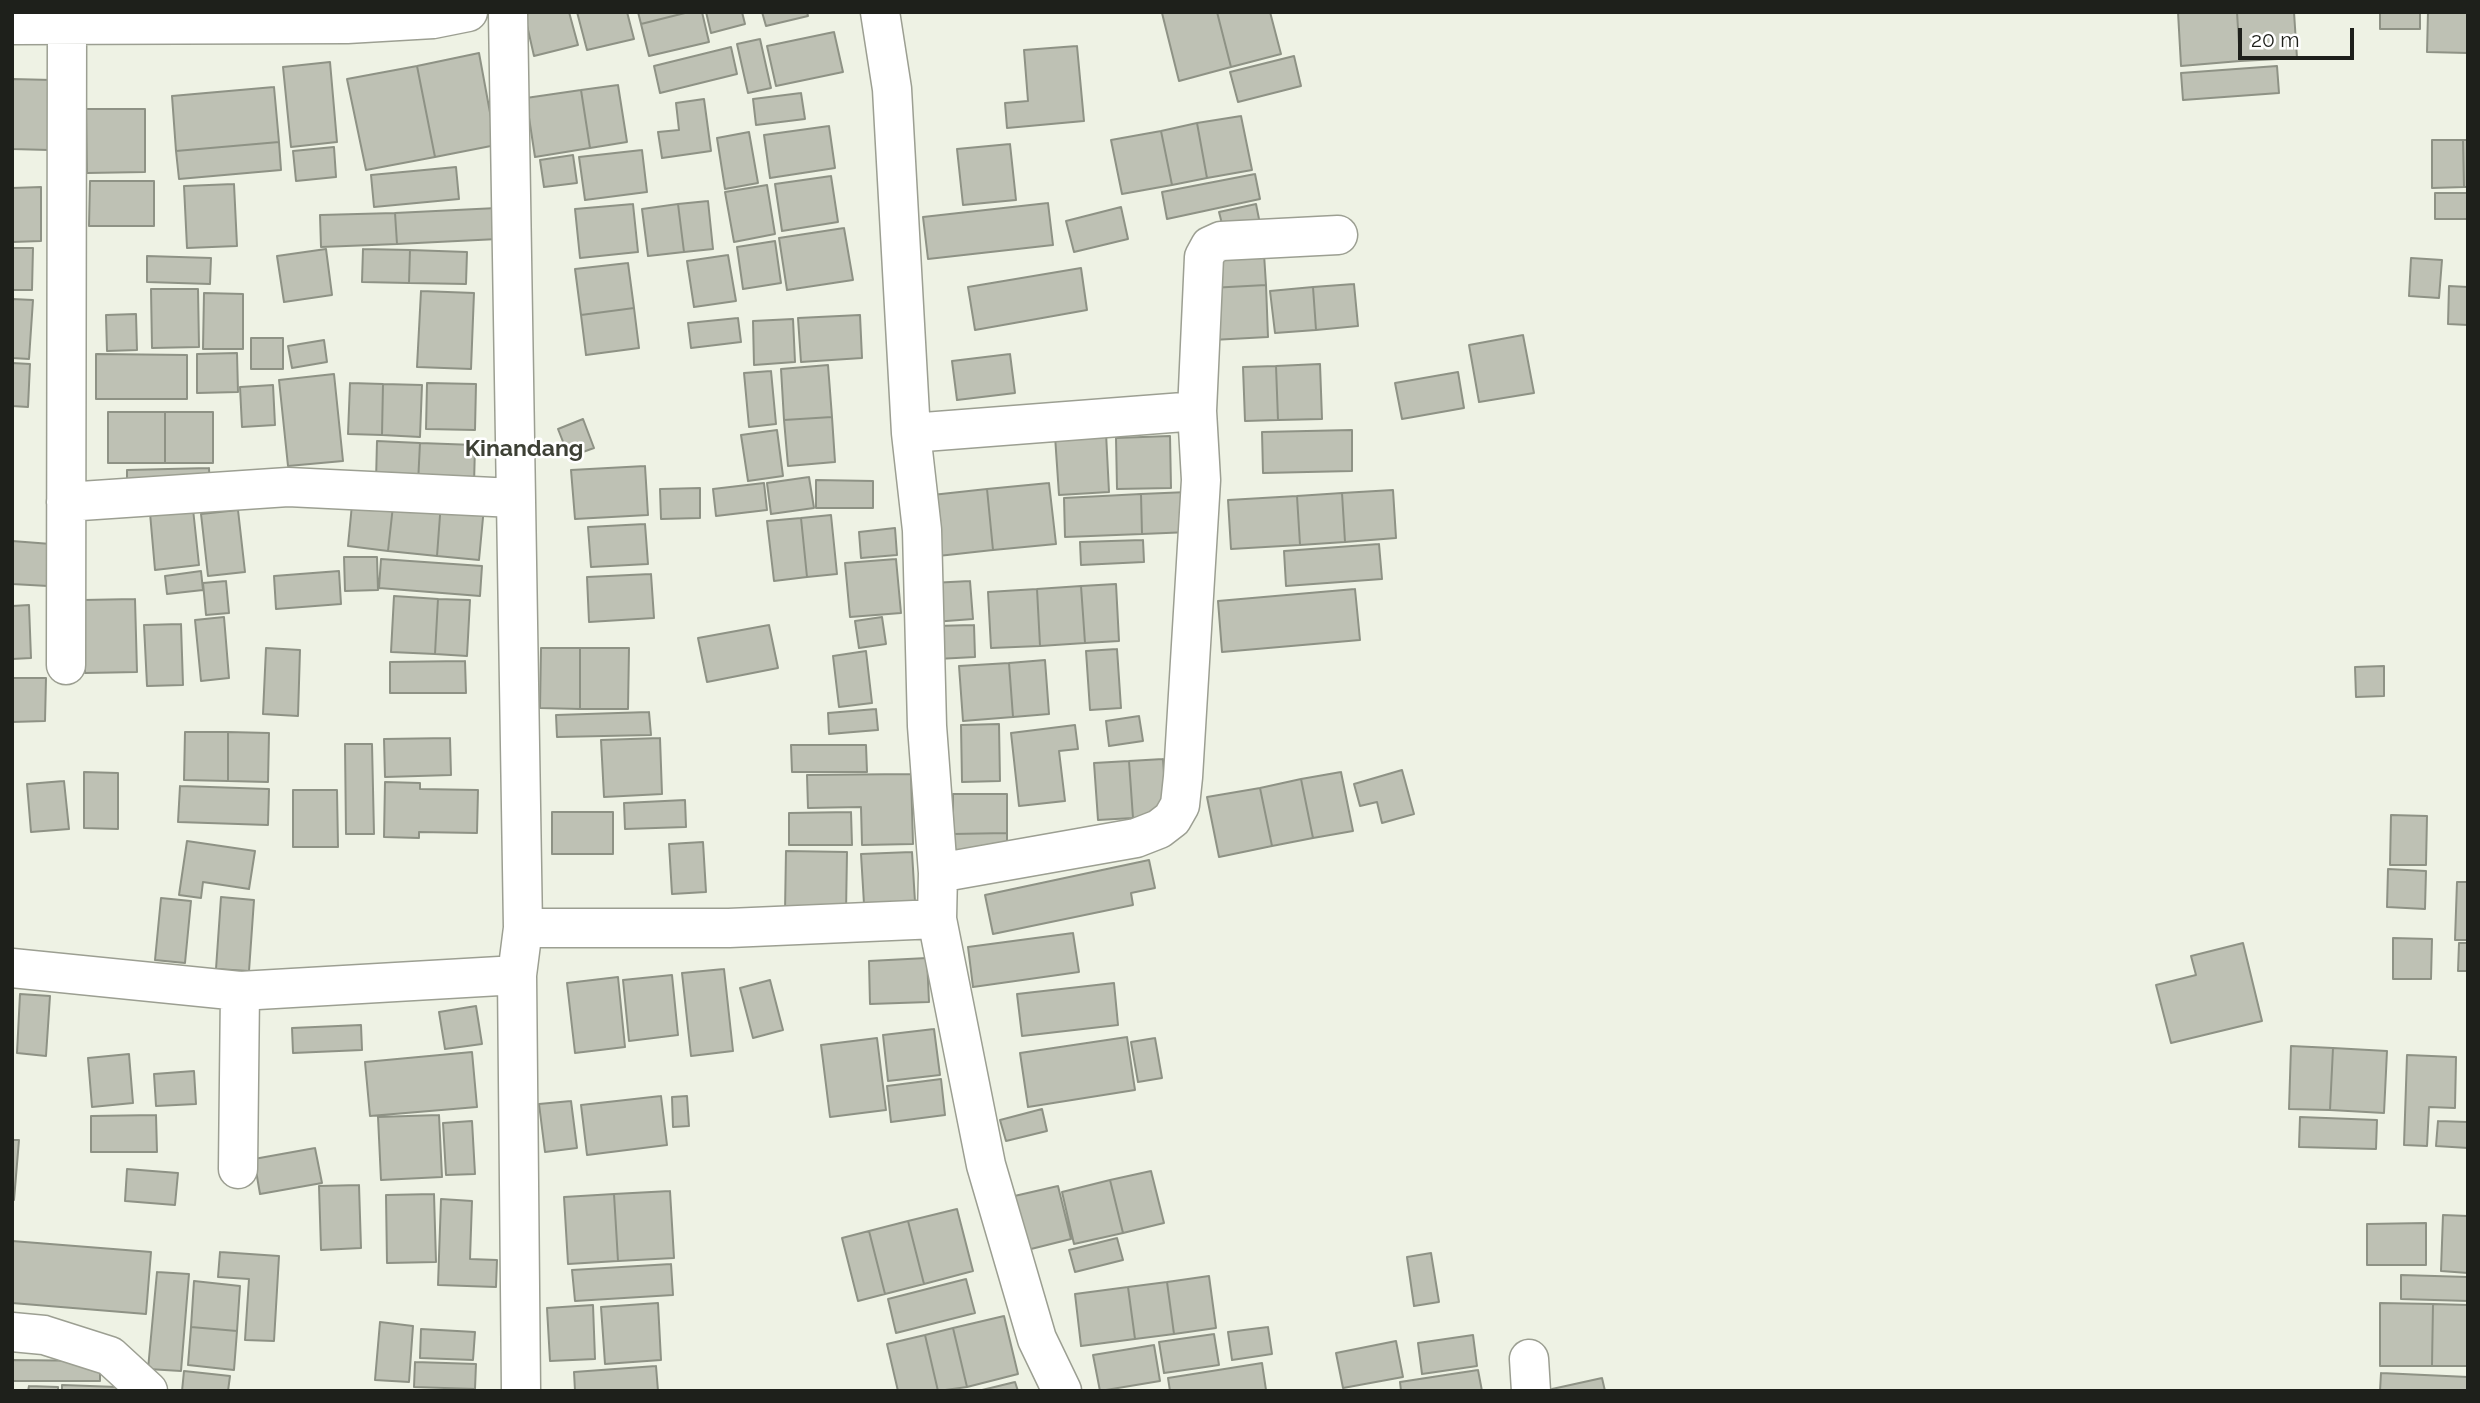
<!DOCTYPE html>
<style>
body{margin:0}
#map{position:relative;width:2480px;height:1403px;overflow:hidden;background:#eef2e4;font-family:Raleway,sans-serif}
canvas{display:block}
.frame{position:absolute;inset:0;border:14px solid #1e201b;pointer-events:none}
.scale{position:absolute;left:2238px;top:28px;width:116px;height:32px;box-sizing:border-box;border:4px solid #1e201b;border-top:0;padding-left:9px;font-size:21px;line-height:24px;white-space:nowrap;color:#1e201b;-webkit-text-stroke:5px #fff;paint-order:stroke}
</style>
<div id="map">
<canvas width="2480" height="1403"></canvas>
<div class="frame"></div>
<div class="scale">20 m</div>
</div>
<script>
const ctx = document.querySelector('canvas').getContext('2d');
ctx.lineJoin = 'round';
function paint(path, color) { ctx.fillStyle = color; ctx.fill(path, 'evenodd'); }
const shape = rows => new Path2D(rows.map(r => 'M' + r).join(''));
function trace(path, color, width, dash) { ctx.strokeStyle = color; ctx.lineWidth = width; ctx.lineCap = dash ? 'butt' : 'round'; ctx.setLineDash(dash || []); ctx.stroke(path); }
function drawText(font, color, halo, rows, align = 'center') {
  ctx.font = font + ' Raleway,sans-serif'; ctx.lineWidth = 5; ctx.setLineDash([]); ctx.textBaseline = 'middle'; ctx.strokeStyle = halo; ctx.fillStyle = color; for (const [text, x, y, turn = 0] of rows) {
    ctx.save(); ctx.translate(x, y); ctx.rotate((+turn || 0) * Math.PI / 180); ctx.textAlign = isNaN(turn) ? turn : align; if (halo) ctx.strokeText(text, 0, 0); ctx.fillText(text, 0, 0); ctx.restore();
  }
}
const building = shape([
 [524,12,569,12,578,45,534,56,524,12],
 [577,12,627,12,634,39,587,50,577,12],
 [638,12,689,12,641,24,638,12],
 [689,12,702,12,709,42,649,56,641,24,689,12],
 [706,12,742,12,745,24,711,33,706,12],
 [762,12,807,12,808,16,766,26,762,12],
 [1217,12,1270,12,1281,54,1231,67,1217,12],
 [1217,12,1231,67,1179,81,1162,13,1217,12],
 [2178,12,2237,12,2240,61,2181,66,2178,12],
 [2237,12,2294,12,2297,58,2240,61,2237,12],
 [2380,12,2420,12,2420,29,2380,29,2380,12],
 [2428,12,2468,12,2468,53,2427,52,2428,12],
 [834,32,843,72,776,86,767,46,834,32],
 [760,39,771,88,748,93,737,44,760,39],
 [1077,46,1084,121,1007,128,1005,103,1028,101,1024,50,1077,46],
 [731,47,737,74,660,93,654,66,731,47],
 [479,53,496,145,435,157,417,66,479,53],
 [1294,56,1301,86,1238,102,1230,72,1294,56],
 [330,62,337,142,291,147,283,67,330,62],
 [417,66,435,157,366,170,347,79,417,66],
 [2277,66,2279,93,2183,100,2181,73,2277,66],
 [12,79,52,80,49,150,12,149,12,79],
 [618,85,627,142,590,148,581,90,618,85],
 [274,87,279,142,176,151,172,96,274,87],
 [581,90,590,148,535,157,526,98,581,90],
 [801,93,805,119,756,125,753,99,801,93],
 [704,99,711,151,662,158,658,132,679,130,676,103,704,99],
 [86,109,145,109,145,172,87,173,86,109],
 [1241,116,1252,170,1207,178,1197,123,1241,116],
 [1197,123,1207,178,1172,185,1161,131,1197,123],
 [829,126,835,168,770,178,764,135,829,126],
 [1161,131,1172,185,1122,194,1111,140,1161,131],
 [749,132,758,183,725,189,717,138,749,132],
 [2432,140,2463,140,2464,187,2432,188,2432,140],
 [2463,140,2468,140,2468,187,2464,187,2463,140],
 [279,142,281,170,179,179,176,151,279,142],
 [1010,144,1016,200,963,205,957,149,1010,144],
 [334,147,336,177,296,181,293,151,334,147],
 [642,150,647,192,585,200,579,157,642,150],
 [573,155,577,183,544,187,540,160,573,155],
 [456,167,459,199,374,207,371,175,456,167],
 [1255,174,1260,199,1167,219,1162,192,1255,174],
 [831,176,838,222,782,231,775,184,831,176],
 [90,181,154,181,154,226,89,226,90,181],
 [234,184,237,246,187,248,184,186,234,184],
 [767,185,775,234,734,242,725,192,767,185],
 [41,187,41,241,12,242,12,188,41,187],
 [2435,193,2468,193,2468,219,2435,219,2435,193],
 [708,201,713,249,684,252,678,204,708,201],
 [1048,203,1053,245,928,259,923,217,1048,203],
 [633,204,638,252,580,258,575,209,633,204],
 [678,204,684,252,648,256,642,209,678,204],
 [1256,204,1261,229,1225,236,1219,212,1256,204],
 [1121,207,1128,239,1074,252,1066,221,1121,207],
 [497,208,498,239,397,244,395,213,497,208],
 [395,213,397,244,321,247,320,215,395,213],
 [844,228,853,280,787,290,779,238,844,228],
 [775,241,781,283,743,289,737,247,775,241],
 [12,248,33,248,32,290,12,290,12,248],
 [326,249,332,295,284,302,277,256,326,249],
 [363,249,410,250,409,283,362,282,363,249],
 [410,250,467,252,466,284,409,283,410,250],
 [1264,254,1266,285,1210,288,1208,258,1264,254],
 [728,255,736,301,694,307,687,261,728,255],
 [147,256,211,258,210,284,147,282,147,256],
 [2411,258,2442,260,2439,298,2409,296,2411,258],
 [628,263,634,308,581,315,575,269,628,263],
 [1081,268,1087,310,975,330,968,287,1081,268],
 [1354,284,1358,326,1316,330,1313,287,1354,284],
 [1266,285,1268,337,1212,340,1210,288,1266,285],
 [2449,286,2468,287,2468,325,2448,324,2449,286],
 [1313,287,1316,330,1275,333,1270,291,1313,287],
 [151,289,198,289,199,347,152,348,151,289],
 [421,291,474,293,471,369,417,367,421,291],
 [204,293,243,294,243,349,203,349,204,293],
 [12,299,33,300,29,359,12,358,12,299],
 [634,308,639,348,586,355,581,315,634,308],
 [136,314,137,350,107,351,106,315,136,314],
 [860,315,862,358,801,362,798,318,860,315],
 [738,318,741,342,691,348,688,323,738,318],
 [793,319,795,362,754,365,753,321,793,319],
 [1523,335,1534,393,1479,402,1469,345,1523,335],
 [251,338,283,338,283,369,251,369,251,338],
 [324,340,327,362,292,368,288,346,324,340],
 [237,353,238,392,197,393,197,354,237,353],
 [96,354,187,355,187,399,96,399,96,354],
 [1010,354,1015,393,957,400,952,361,1010,354],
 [12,363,30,364,28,407,12,406,12,363],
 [1320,364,1322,419,1278,420,1276,366,1320,364],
 [828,365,832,417,784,420,781,369,828,365],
 [1276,366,1278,420,1245,421,1243,367,1276,366],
 [771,371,776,424,749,427,744,373,771,371],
 [1458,372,1464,408,1402,419,1395,383,1458,372],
 [334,374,343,461,288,466,279,380,334,374],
 [350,383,383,384,382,435,348,434,350,383],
 [427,383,476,384,475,430,426,429,427,383],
 [383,384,422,385,420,437,382,435,383,384],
 [273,385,275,425,242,427,240,387,273,385],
 [108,412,165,412,165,463,108,463,108,412],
 [165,412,213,412,213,463,165,463,165,412],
 [832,417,835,462,788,466,784,420,832,417],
 [583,419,594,448,569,457,558,429,583,419],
 [777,430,783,476,748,481,741,435,777,430],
 [1352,430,1352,471,1263,473,1262,432,1352,430],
 [1106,433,1109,492,1059,495,1055,436,1106,433],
 [1170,436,1171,488,1117,489,1116,438,1170,436],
 [377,441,420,443,418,483,376,481,377,441],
 [420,443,475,445,474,485,418,483,420,443],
 [645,466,648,515,575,519,571,470,645,466],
 [209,468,210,491,127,492,127,470,209,468],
 [809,477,814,508,771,514,767,483,809,477],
 [816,480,873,481,873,508,816,508,816,480],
 [764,483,767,510,716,516,713,489,764,483],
 [1049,483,1056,544,993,550,987,489,1049,483],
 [700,488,700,518,661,519,660,489,700,488],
 [987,489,993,550,938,556,932,495,987,489],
 [1393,490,1396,538,1345,542,1342,493,1393,490],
 [1188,492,1190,532,1142,534,1141,494,1188,492],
 [1342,493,1345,542,1300,545,1297,496,1342,493],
 [353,494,394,497,388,551,348,546,353,494],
 [1141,494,1142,534,1065,537,1064,498,1141,494],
 [1297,496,1300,545,1231,549,1228,500,1297,496],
 [394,497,441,502,437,556,388,551,394,497],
 [441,502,484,507,479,560,437,556,441,502],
 [193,509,199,565,155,570,150,513,193,509],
 [238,510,245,572,208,576,201,514,238,510],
 [831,515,837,574,807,577,801,518,831,515],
 [801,518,807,577,774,581,767,521,801,518],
 [645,524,648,564,591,567,588,527,645,524],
 [895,528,897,555,861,558,859,532,895,528],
 [1143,540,1144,562,1081,565,1080,542,1143,540],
 [12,541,51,544,48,586,12,584,12,541],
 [1379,544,1382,579,1286,586,1284,551,1379,544],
 [344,557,377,557,378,590,345,591,344,557],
 [381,559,482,566,480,596,379,588,381,559],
 [896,559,901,613,850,617,845,563,896,559],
 [201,571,203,590,167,594,165,576,201,571],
 [339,571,341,604,276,609,274,576,339,571],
 [651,574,654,618,589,622,587,577,651,574],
 [226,581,229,613,206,615,203,583,226,581],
 [970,581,973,619,933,622,931,583,970,581],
 [1116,584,1119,641,1085,643,1081,586,1116,584],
 [1081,586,1085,643,1040,646,1037,589,1081,586],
 [1037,589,1040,646,991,648,988,592,1037,589],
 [1355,589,1360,640,1222,652,1218,601,1355,589],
 [394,596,438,599,435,654,391,652,394,596],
 [135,599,137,672,85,673,83,600,135,599],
 [438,599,470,600,467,656,435,654,438,599],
 [29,605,31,658,12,659,12,606,29,605],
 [224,617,229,678,201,681,195,620,224,617],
 [882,617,886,644,859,648,855,621,882,617],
 [181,624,183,685,147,686,144,625,181,624],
 [769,625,778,668,707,682,698,638,769,625],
 [974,625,975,657,937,659,935,626,974,625],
 [266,648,300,650,298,716,263,714,266,648],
 [541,648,580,648,580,709,540,708,541,648],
 [580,648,629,648,628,709,580,709,580,648],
 [1117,649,1121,708,1090,710,1086,651,1117,649],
 [866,651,872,703,839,707,833,656,866,651],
 [1045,660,1049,714,1013,717,1009,663,1045,660],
 [465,661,466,693,390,693,390,662,465,661],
 [1009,663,1013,717,963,721,959,666,1009,663],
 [2384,666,2384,696,2356,697,2355,667,2384,666],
 [12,678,46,678,45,721,12,722,12,678],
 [876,709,878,730,829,734,828,713,876,709],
 [649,712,651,735,557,737,556,715,649,712],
 [1139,716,1143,741,1109,746,1106,721,1139,716],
 [999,724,1000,781,962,782,961,725,999,724],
 [1075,725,1078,749,1059,751,1065,801,1019,806,1011,733,1075,725],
 [185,732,228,732,228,781,184,780,185,732],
 [228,732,269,733,268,782,228,781,228,732],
 [450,738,451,775,385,777,384,739,450,738],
 [660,738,662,794,604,797,601,740,660,738],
 [345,744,372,744,374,834,346,834,345,744],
 [791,745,866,745,867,772,792,772,791,745],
 [1163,759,1167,816,1133,818,1129,761,1163,759],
 [1129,761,1133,818,1098,820,1094,763,1129,761],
 [1402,770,1414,814,1382,823,1377,802,1360,806,1354,784,1402,770],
 [84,772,118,773,118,829,84,828,84,772],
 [1341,772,1353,831,1313,838,1301,779,1341,772],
 [911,774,913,844,862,845,861,807,808,808,807,775,911,774],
 [1301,779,1313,838,1272,846,1260,788,1301,779],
 [64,781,69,829,31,832,27,784,64,781],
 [385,782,420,783,420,789,478,790,477,833,419,832,419,838,384,837,385,782],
 [180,786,269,789,268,825,178,822,180,786],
 [1260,788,1272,846,1219,857,1207,797,1260,788],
 [293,790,337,790,338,847,293,847,293,790],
 [953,794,1007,794,1007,833,953,834,953,794],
 [685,800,686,827,625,829,624,803,685,800],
 [552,812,613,812,613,854,552,854,552,812],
 [851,812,852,845,789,845,789,813,851,812],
 [2391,815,2427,816,2426,865,2390,865,2391,815],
 [1007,833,1007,858,953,858,953,834,1007,833],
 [187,841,255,851,249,889,203,882,201,898,179,895,187,841],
 [703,842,706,892,672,894,669,844,703,842],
 [786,851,847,852,846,914,785,912,786,851],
 [912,852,915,902,864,904,861,854,912,852],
 [1149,860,1155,888,1131,893,1133,905,993,934,985,895,1149,860],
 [2388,869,2426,871,2425,909,2387,907,2388,869],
 [2457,882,2468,882,2468,940,2455,940,2457,882],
 [221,897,254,900,249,971,216,969,221,897],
 [161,898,191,901,185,963,155,960,161,898],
 [1073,933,1079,972,973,987,968,947,1073,933],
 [2393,938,2432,939,2431,979,2393,979,2393,938],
 [2243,943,2262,1021,2171,1043,2156,985,2196,975,2191,956,2243,943],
 [2459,943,2468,943,2468,971,2458,971,2459,943],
 [927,958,929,1002,870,1004,869,961,927,958],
 [724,969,733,1051,691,1056,682,973,724,969],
 [672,975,678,1035,629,1041,623,980,672,975],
 [618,977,625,1047,575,1053,567,983,618,977],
 [770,980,783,1030,753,1038,740,988,770,980],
 [1114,983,1118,1025,1022,1036,1017,994,1114,983],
 [20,994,50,996,46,1056,17,1053,20,994],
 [476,1006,482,1044,445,1049,439,1012,476,1006],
 [361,1025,362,1050,293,1053,292,1028,361,1025],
 [934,1029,940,1075,888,1081,883,1035,934,1029],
 [1127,1037,1135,1090,1028,1107,1020,1053,1127,1037],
 [877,1038,886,1110,830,1117,821,1045,877,1038],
 [1155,1038,1162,1078,1138,1082,1131,1042,1155,1038],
 [2291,1046,2333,1048,2330,1110,2289,1109,2291,1046],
 [2333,1048,2387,1051,2384,1113,2330,1110,2333,1048],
 [472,1052,477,1107,370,1116,365,1062,472,1052],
 [129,1054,133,1103,92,1107,88,1058,129,1054],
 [2407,1055,2456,1057,2455,1108,2429,1107,2427,1146,2404,1145,2407,1055],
 [194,1071,196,1104,156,1106,154,1074,194,1071],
 [941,1079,945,1115,891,1122,887,1086,941,1079],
 [661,1096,667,1145,587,1155,581,1105,661,1096],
 [687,1096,689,1126,673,1127,672,1097,687,1096],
 [571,1101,577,1148,545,1152,539,1104,571,1101],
 [1042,1109,1047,1131,1006,1141,1000,1120,1042,1109],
 [156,1115,157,1152,91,1152,91,1116,156,1115],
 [439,1115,442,1177,381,1180,378,1117,439,1115],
 [2300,1117,2377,1120,2376,1149,2299,1147,2300,1117],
 [472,1121,475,1174,446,1175,443,1123,472,1121],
 [2438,1121,2468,1122,2468,1148,2436,1146,2438,1121],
 [12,1140,19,1140,14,1200,12,1199,12,1140],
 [315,1148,322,1183,260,1194,254,1159,315,1148],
 [127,1169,178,1173,175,1205,125,1201,127,1169],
 [1151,1171,1164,1223,1123,1233,1110,1180,1151,1171],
 [1110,1180,1123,1233,1074,1244,1062,1192,1110,1180],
 [359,1185,361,1248,321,1250,319,1186,359,1185],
 [1058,1186,1071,1239,1023,1251,1010,1197,1058,1186],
 [670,1191,674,1258,618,1261,614,1194,670,1191],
 [434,1194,436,1262,387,1263,386,1195,434,1194],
 [614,1194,618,1261,568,1264,564,1197,614,1194],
 [441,1199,472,1201,470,1259,497,1260,496,1287,438,1285,441,1199],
 [957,1209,973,1271,924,1284,908,1221,957,1209],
 [2443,1215,2468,1216,2468,1273,2441,1271,2443,1215],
 [908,1221,924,1284,885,1294,869,1231,908,1221],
 [2426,1223,2426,1265,2367,1265,2367,1224,2426,1223],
 [869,1231,885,1294,858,1301,842,1238,869,1231],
 [1117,1238,1123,1260,1075,1272,1069,1250,1117,1238],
 [12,1241,151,1252,146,1314,12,1303,12,1241],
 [220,1252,279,1256,274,1341,245,1340,249,1279,218,1277,220,1252],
 [1431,1253,1439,1302,1414,1306,1407,1257,1431,1253],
 [671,1264,673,1295,575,1301,572,1270,671,1264],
 [157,1272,189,1274,181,1371,148,1369,157,1272],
 [2401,1275,2468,1277,2468,1301,2401,1299,2401,1275],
 [1209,1276,1216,1328,1174,1334,1167,1282,1209,1276],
 [966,1279,975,1313,896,1333,888,1299,966,1279],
 [194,1281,240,1286,237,1331,191,1327,194,1281],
 [1167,1282,1174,1334,1135,1339,1128,1287,1167,1282],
 [1128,1287,1135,1339,1081,1346,1075,1294,1128,1287],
 [658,1303,661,1360,605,1364,601,1307,658,1303],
 [2380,1303,2433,1304,2432,1366,2380,1366,2380,1303],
 [2433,1304,2468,1305,2468,1366,2432,1366,2433,1304],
 [593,1305,595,1359,550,1361,547,1308,593,1305],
 [1004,1316,1018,1374,967,1387,953,1328,1004,1316],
 [380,1322,413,1326,409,1382,375,1380,380,1322],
 [191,1327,237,1331,234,1370,188,1365,191,1327],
 [1268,1327,1272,1354,1232,1360,1228,1332,1268,1327],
 [953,1328,967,1387,938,1391,925,1335,953,1328],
 [421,1329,475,1332,473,1360,420,1358,421,1329],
 [1214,1334,1219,1365,1164,1373,1159,1342,1214,1334],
 [925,1335,938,1391,898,1391,887,1344,925,1335],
 [1473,1335,1477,1366,1422,1374,1418,1343,1473,1335],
 [1396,1341,1403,1377,1343,1388,1336,1353,1396,1341],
 [1154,1345,1160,1381,1100,1391,1093,1355,1154,1345],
 [12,1360,100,1361,100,1381,12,1381,12,1360],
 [415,1362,476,1364,475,1389,414,1387,415,1362],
 [1262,1363,1266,1390,1170,1391,1168,1378,1262,1363],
 [656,1366,658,1391,575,1391,574,1372,656,1366],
 [1478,1370,1482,1391,1401,1391,1400,1382,1478,1370],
 [184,1371,230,1376,228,1391,182,1391,184,1371],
 [2381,1373,2468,1377,2468,1391,2380,1391,2381,1373],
 [1602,1378,1605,1391,1552,1391,1552,1389,1602,1378],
 [1015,1382,1018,1391,978,1391,1015,1382],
 [62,1385,118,1387,118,1391,62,1391,62,1385],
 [29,1386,58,1387,58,1391,28,1391,29,1386]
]);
const minor = shape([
 [508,12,523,928,517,975,521,1391],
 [880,12,892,89,911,433,922,530,927,726,938,873,937,919,986,1165,1037,1339,1062,1391],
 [12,25,347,24,433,19,468,12],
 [911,433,1197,411],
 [66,502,288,487,514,498],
 [66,665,67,25],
 [938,873,1136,838,1159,829,1172,819,1180,805,1183,777,1201,480,1197,411,1204,257,1210,246,1221,241,1338,235],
 [523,928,729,928,937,919],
 [12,968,240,991,517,975],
 [238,1169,240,991],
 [12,1332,44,1335,110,1356,148,1391],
 [1529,1359,1531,1391]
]);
const quarterNames = [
 ["Kinandang",524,449]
];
paint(building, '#bec1b4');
trace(building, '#8e9285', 2);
trace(minor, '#9c9f92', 41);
trace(minor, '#fff', 38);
drawText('bold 23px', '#3d4035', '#fff', quarterNames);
</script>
